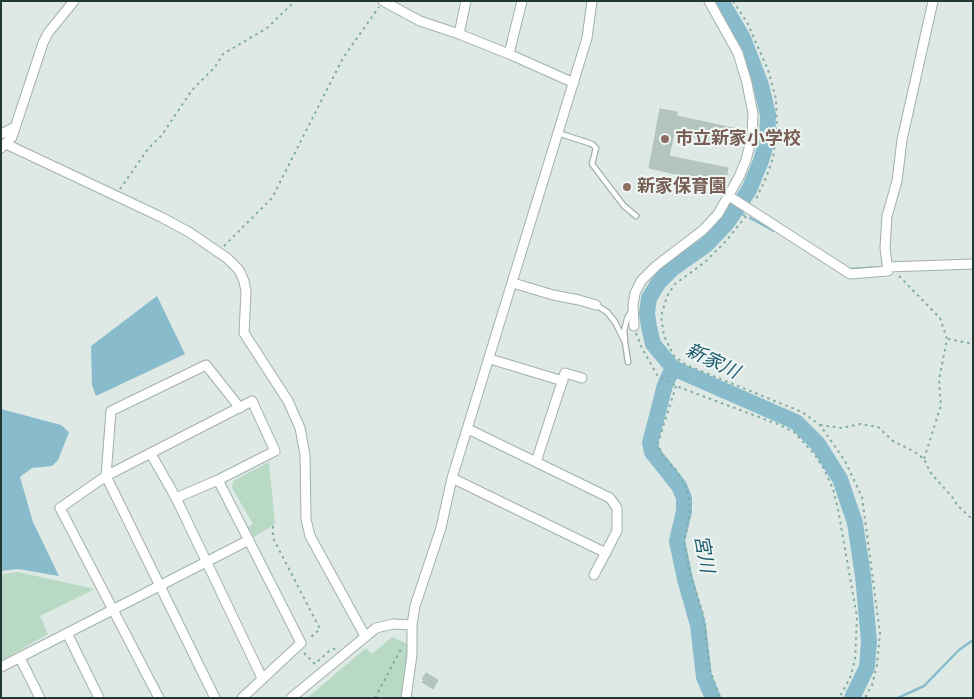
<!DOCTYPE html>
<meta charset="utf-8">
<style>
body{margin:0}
#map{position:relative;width:974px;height:699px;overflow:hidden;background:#dee9e5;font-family:"DejaVu Sans",sans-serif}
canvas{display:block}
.frame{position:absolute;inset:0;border:2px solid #213834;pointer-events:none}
</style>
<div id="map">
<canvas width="974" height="699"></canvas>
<div class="frame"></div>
</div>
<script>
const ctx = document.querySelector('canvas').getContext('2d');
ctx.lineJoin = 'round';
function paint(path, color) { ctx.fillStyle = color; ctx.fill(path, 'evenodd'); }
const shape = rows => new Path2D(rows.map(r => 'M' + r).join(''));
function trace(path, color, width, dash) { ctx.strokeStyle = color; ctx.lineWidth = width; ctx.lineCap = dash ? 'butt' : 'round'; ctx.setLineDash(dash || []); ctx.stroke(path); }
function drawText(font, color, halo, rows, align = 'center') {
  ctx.font = font + ' "DejaVu Sans","Noto Sans JP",sans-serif'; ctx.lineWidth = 4; ctx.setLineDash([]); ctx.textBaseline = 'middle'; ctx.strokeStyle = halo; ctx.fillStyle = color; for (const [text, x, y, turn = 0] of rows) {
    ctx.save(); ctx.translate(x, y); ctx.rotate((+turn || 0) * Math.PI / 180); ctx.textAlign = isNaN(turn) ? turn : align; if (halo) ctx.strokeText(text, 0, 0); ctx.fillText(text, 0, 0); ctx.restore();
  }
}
const green = shape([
 [269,462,275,524,254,537,248,527,253,524,232,488,233,481],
 [18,572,95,589,40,616,48,634,1,661,1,574],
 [392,637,410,645,402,698,307,698,366,648,372,654]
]);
const water = shape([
 [157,296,185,354,96,396,92,385,91,346],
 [1,409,61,425,69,432,58,460,52,466,32,468,20,477,33,522,59,576,18,569,1,571]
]);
const stream = shape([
 [736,211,744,215],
 [750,218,774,231],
 [850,269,882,267],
 [898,698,924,686,959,650,973,640]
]);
const river = shape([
 [721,1,743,38,761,85,768,115,767,140,761,161,749,190,727,223,706,245,672,269,659,282,649,298,647,313,649,327,653,344,673,368,796,422,818,444,840,479,855,523,863,576,869,641,867,667,852,698],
 [673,368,665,385,650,443,652,452,679,486,684,498,684,511,677,541,685,579,698,625,704,677,713,698]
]);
const building = shape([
 [660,109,677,112,677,116,742,130,738,147,674,133,669,156,728,168,725,185,649,168,660,109],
 [426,673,438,680,433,689,422,682,424,680,422,679,426,673]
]);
const path = shape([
 [733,1,748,24,768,70,776,99,777,130,773,158,766,178,755,201],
 [120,189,148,149,162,135,192,90,215,67,223,54,267,28,295,1],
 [746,216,726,241,705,262,675,284,667,296,661,316,664,336,674,356,686,365,802,412,820,425,845,461,862,497,880,633,877,665,872,685,865,698],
 [224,246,272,198,343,58,379,7],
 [899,276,940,318,947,339,939,380,941,405,924,459],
 [636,333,642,348,657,375,676,386,780,425,794,432,815,455,824,469,833,489,838,509,857,617,855,660,850,678,839,698],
 [948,339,973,344],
 [676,386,658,443,662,455,676,470,685,485,689,498,690,514,684,541,690,573,703,614,710,670,720,698],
 [820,425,842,428,860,424,878,427,893,441,913,451,924,459,930,472,953,498,957,505,970,517,973,522],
 [273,526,273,538,320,629,309,639],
 [304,653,315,664,330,650,337,648],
 [375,698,402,647]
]);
const service = shape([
 [558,133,592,144,596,148,592,164,624,206,636,216],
 [596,305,607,312,615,322,625,342,628,362],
 [625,339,624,331,627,319,631,311]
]);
const minor = shape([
 [383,1,420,21,459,34,509,54,574,83],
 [459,34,466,1],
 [509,54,522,1],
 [1,134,15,127],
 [6,144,161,217,189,232,218,252,227,258,239,270,244,281,246,292,244,333,288,401,300,428,305,455,306,519,310,536,365,636],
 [1,148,12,137,43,43,48,33,74,1],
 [729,196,850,274,888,271,885,248,887,216,897,181,902,140,933,1],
 [887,267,973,264],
 [513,283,553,295,579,300,596,305],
 [634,326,633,305,635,293,641,281,656,266,703,230,718,214,739,177,746,160,752,137,753,114,747,83,738,53,709,1],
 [490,359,563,381],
 [468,429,610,498,617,508,617,531,594,575],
 [151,454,176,498,262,678],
 [536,462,565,373,582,378],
 [452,478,606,553],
 [218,480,301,643,242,698],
 [67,633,99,698],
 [20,658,40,698],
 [1,667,249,540],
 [159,698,60,508,106,476,252,401,275,451,218,480,176,498],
 [215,698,106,476,111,411,206,365,240,408],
 [291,698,376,628,393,624,412,625],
 [406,698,412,655,412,625,415,606,441,528,452,478,587,38,592,1]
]);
const markers = [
 [665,139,5,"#8d6e63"],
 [627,187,5,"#8d6e63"]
];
const educationNames = [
 ["市立新家小学校",675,139],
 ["新家保育園",637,187]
];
const waterNames = [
 ["新家川",712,362,26],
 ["宮川",703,554,80]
];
paint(green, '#b8dac4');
paint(water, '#88bccc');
trace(stream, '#88bccc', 2.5);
trace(river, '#88bccc', 16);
paint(building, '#b4c4be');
trace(building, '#b1c2bd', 1);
trace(service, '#a2b0ac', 7);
trace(minor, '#a2b0ac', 11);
trace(path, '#80aba1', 2, [2.5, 4]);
trace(service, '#fff', 4.5);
trace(minor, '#fff', 9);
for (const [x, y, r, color] of markers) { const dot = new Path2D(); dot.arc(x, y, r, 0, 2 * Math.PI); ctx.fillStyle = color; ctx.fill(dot); trace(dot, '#eff6f3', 2); }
drawText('bold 18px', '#785e54', '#eff6f3', educationNames, 'left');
drawText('italic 19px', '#1e5c70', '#eff6f3', waterNames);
</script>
